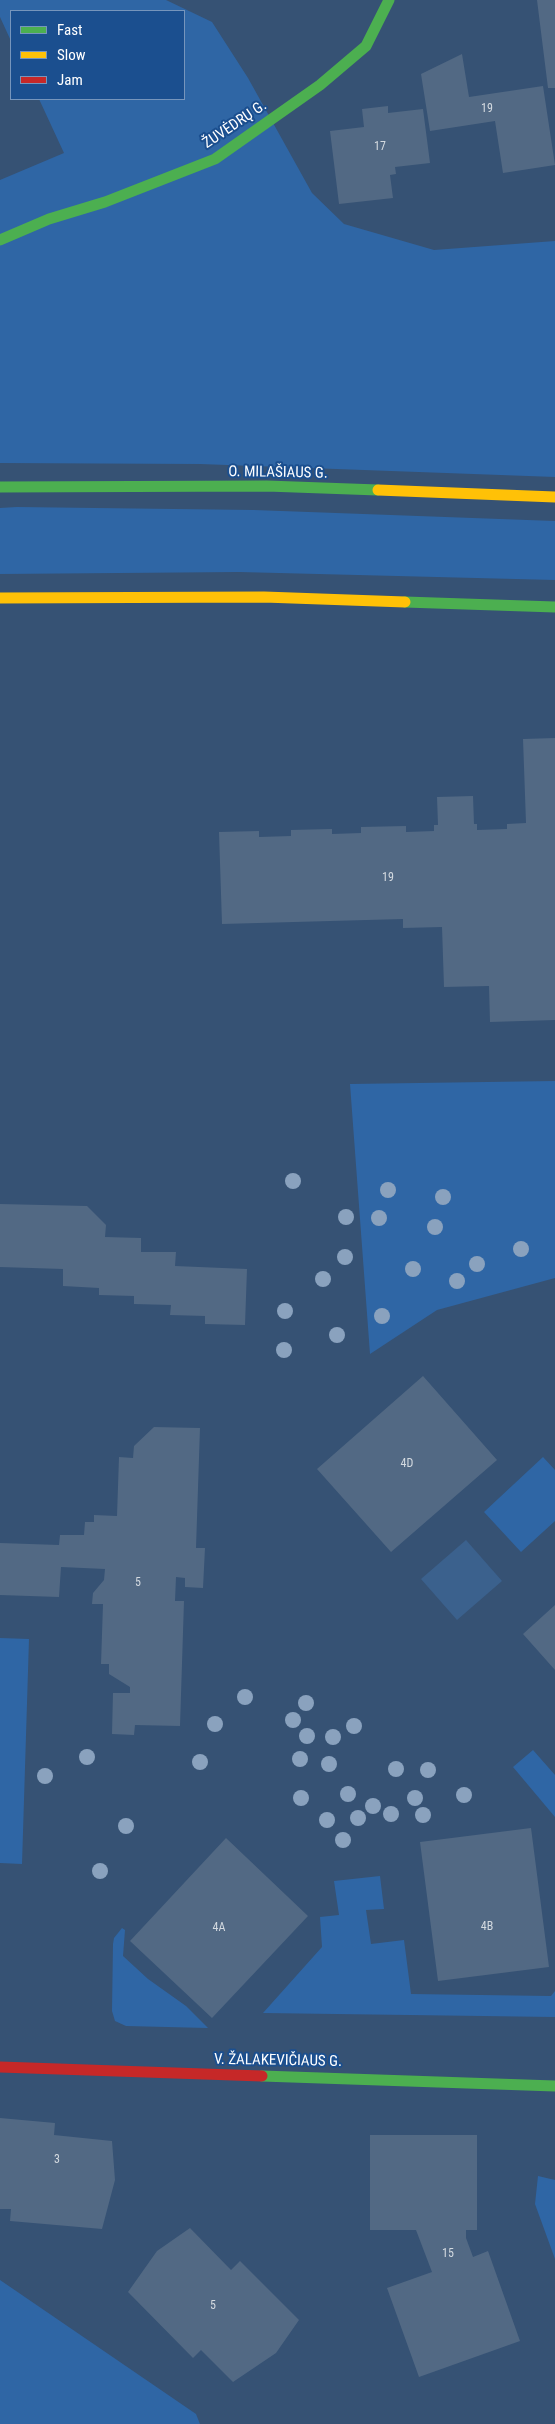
<!DOCTYPE html>
<meta charset="utf-8">
<style>
body{margin:0}
#map{position:relative;width:555px;height:2424px;overflow:hidden;background:#365274;font-family:"Roboto Condensed",sans-serif}
canvas{display:block}
.legend{position:absolute;left:10px;top:10px;width:175px;height:90px;box-sizing:border-box;background:#1b4f8f;border:1px solid #7695bc;margin:0;padding:6px 9px;list-style:none;font-size:15px;color:#fff}
.legend li{display:flex;align-items:center;gap:10px;height:25px}
.legend b{width:25px;border:1px solid #7695bc}
</style>
<div id="map">
<canvas width="555" height="2424"></canvas>
<ul class="legend">
<li><b style="height:6px;background:#4caf50"></b>Fast</li>
<li><b style="height:6px;background:#ffc107"></b>Slow</li>
<li><b style="height:6px;background:#c62828"></b>Jam</li>
</ul>
</div>
<script>
const ctx = document.querySelector('canvas').getContext('2d');
ctx.lineJoin = 'round';
function paint(path, color) { ctx.fillStyle = color; ctx.fill(path, 'evenodd'); }
const shape = rows => new Path2D(rows.map(r => 'M' + r).join(''));
function trace(path, color, width, dash) { ctx.strokeStyle = color; ctx.lineWidth = width; ctx.lineCap = dash ? 'butt' : 'round'; ctx.setLineDash(dash || []); ctx.stroke(path); }
function drawText(font, color, halo, rows, align = 'center') {
  ctx.font = font + ' "Roboto Condensed",sans-serif'; ctx.lineWidth = 4; ctx.setLineDash([]); ctx.textBaseline = 'middle'; ctx.strokeStyle = halo; ctx.fillStyle = color; for (const [text, x, y, turn = 0] of rows) {
    ctx.save(); ctx.translate(x, y); ctx.rotate((+turn || 0) * Math.PI / 180); ctx.textAlign = isNaN(turn) ? turn : align; if (halo) ctx.strokeText(text, 0, 0); ctx.fillText(text, 0, 0); ctx.restore();
  }
}
const green = shape([
 [0,0,166,0,212,22,248,78,312,193,344,224,434,250,555,241,555,477,200,464,0,463,0,180,64,153,39,99,184,99,184,11,11,11,11,41,0,17],
 [17,507,254,510,555,521,555,580,239,572,0,574,0,508],
 [555,1081,555,1278,437,1310,370,1354,350,1084],
 [543,1457,555,1470,555,1521,521,1552,484,1512],
 [0,1638,29,1639,22,1864,0,1863],
 [533,1750,555,1775,555,1817,513,1767],
 [380,1876,384,1909,366,1910,371,1944,404,1940,411,1994,551,1996,555,1991,555,2017,263,2013,322,1947,320,1917,339,1915,334,1881],
 [122,1928,125,1930,123,1956,148,1979,186,2006,208,2028,126,2026,115,2021,112,2011,113,1944,114,1938],
 [538,2176,555,2180,555,2259,535,2204],
 [0,2280,196,2414,200,2424,0,2424]
]);
const water = shape([
 [466,1540,502,1581,457,1620,421,1579]
]);
const building = shape([
 [537,0,555,0,555,88,548,88],
 [462,54,469,97,543,86,555,165,503,173,495,121,430,131,421,74],
 [388,106,388,113,423,109,430,163,395,167,396,174,390,175,393,198,339,204,330,131,364,127,362,109],
 [555,738,555,1020,490,1022,489,986,444,987,442,927,403,928,403,919,222,924,219,832,259,831,259,837,291,836,291,830,332,829,332,834,361,833,361,827,406,826,406,832,434,831,434,825,438,825,437,797,473,796,474,824,477,824,477,830,507,829,507,824,526,823,523,739],
 [0,1204,87,1206,106,1225,105,1237,141,1238,141,1252,176,1252,175,1266,247,1269,245,1325,205,1324,205,1316,170,1315,171,1305,134,1304,134,1296,99,1295,99,1288,63,1286,63,1269,0,1267],
 [423,1376,497,1460,391,1552,317,1469],
 [154,1427,200,1428,196,1548,205,1548,203,1588,185,1587,185,1578,176,1577,175,1601,184,1601,180,1726,135,1725,134,1735,112,1734,113,1693,130,1693,130,1687,109,1674,109,1664,101,1664,103,1604,92,1604,93,1593,104,1580,105,1569,61,1567,59,1597,0,1595,0,1543,59,1545,60,1535,84,1535,85,1522,94,1522,94,1515,117,1516,119,1457,133,1458,134,1446],
 [555,1605,555,1670,523,1634],
 [531,1828,549,1967,438,1981,420,1842],
 [226,1838,308,1916,212,2018,130,1941],
 [0,2118,55,2123,54,2135,112,2141,115,2180,102,2229,10,2221,11,2209,0,2209],
 [370,2135,477,2135,477,2230,466,2230,466,2238,473,2257,488,2251,520,2341,419,2377,387,2288,432,2272,416,2230,370,2230],
 [190,2228,231,2270,240,2261,299,2320,276,2353,233,2382,201,2350,193,2358,128,2292,157,2251]
]);
const fast = shape([
 [0,240,49,219,105,202,215,159,320,85,366,46,389,0],
 [0,487,267,486,378,490],
 [405,602,555,607],
 [262,2076,555,2086]
]);
const slow = shape([
 [378,490,555,497],
 [0,598,264,597,405,602]
]);
const jam = shape([
 [0,2067,262,2076]
]);
const trees = [
 [293,1181],
 [388,1190],
 [443,1197],
 [346,1217],
 [379,1218],
 [435,1227],
 [521,1249],
 [345,1257],
 [477,1264],
 [413,1269],
 [323,1279],
 [457,1281],
 [285,1311],
 [382,1316],
 [337,1335],
 [284,1350],
 [245,1697],
 [306,1703],
 [293,1720],
 [215,1724],
 [354,1726],
 [307,1736],
 [333,1737],
 [87,1757],
 [300,1759],
 [200,1762],
 [329,1764],
 [396,1769],
 [428,1770],
 [45,1776],
 [348,1794],
 [464,1795],
 [301,1798],
 [415,1798],
 [373,1806],
 [391,1814],
 [423,1815],
 [358,1818],
 [327,1820],
 [126,1826],
 [343,1840],
 [100,1871]
];
const numberNames = [
 ["19",487,109],
 ["17",380,147],
 ["19",388,878],
 ["4D",407,1464],
 ["5",138,1583],
 ["4B",487,1927],
 ["4A",219,1928],
 ["3",57,2160],
 ["15",448,2254],
 ["5",213,2306]
];
const streetNames = [
 ["ŽUVĖDRŲ G.",235,125,-34],
 ["O. MILAŠIAUS G.",278,473,1],
 ["V. ŽALAKEVIČIAUS G.",278,2061,1]
];
paint(green, '#2f66a5');
paint(water, '#3b618d');
paint(building, '#526984');
trace(fast, '#4caf50', 11);
trace(slow, '#ffc107', 11);
trace(jam, '#c62828', 11);
ctx.fillStyle = '#8aa2be';
for (const [x, y] of trees) { ctx.beginPath(); ctx.arc(x, y, 8, 0, 2 * Math.PI); ctx.fill(); }
drawText('12px', '#d4dae0', null, numberNames);
drawText('15px', '#fff', '#1b4f8f', streetNames);
</script>
